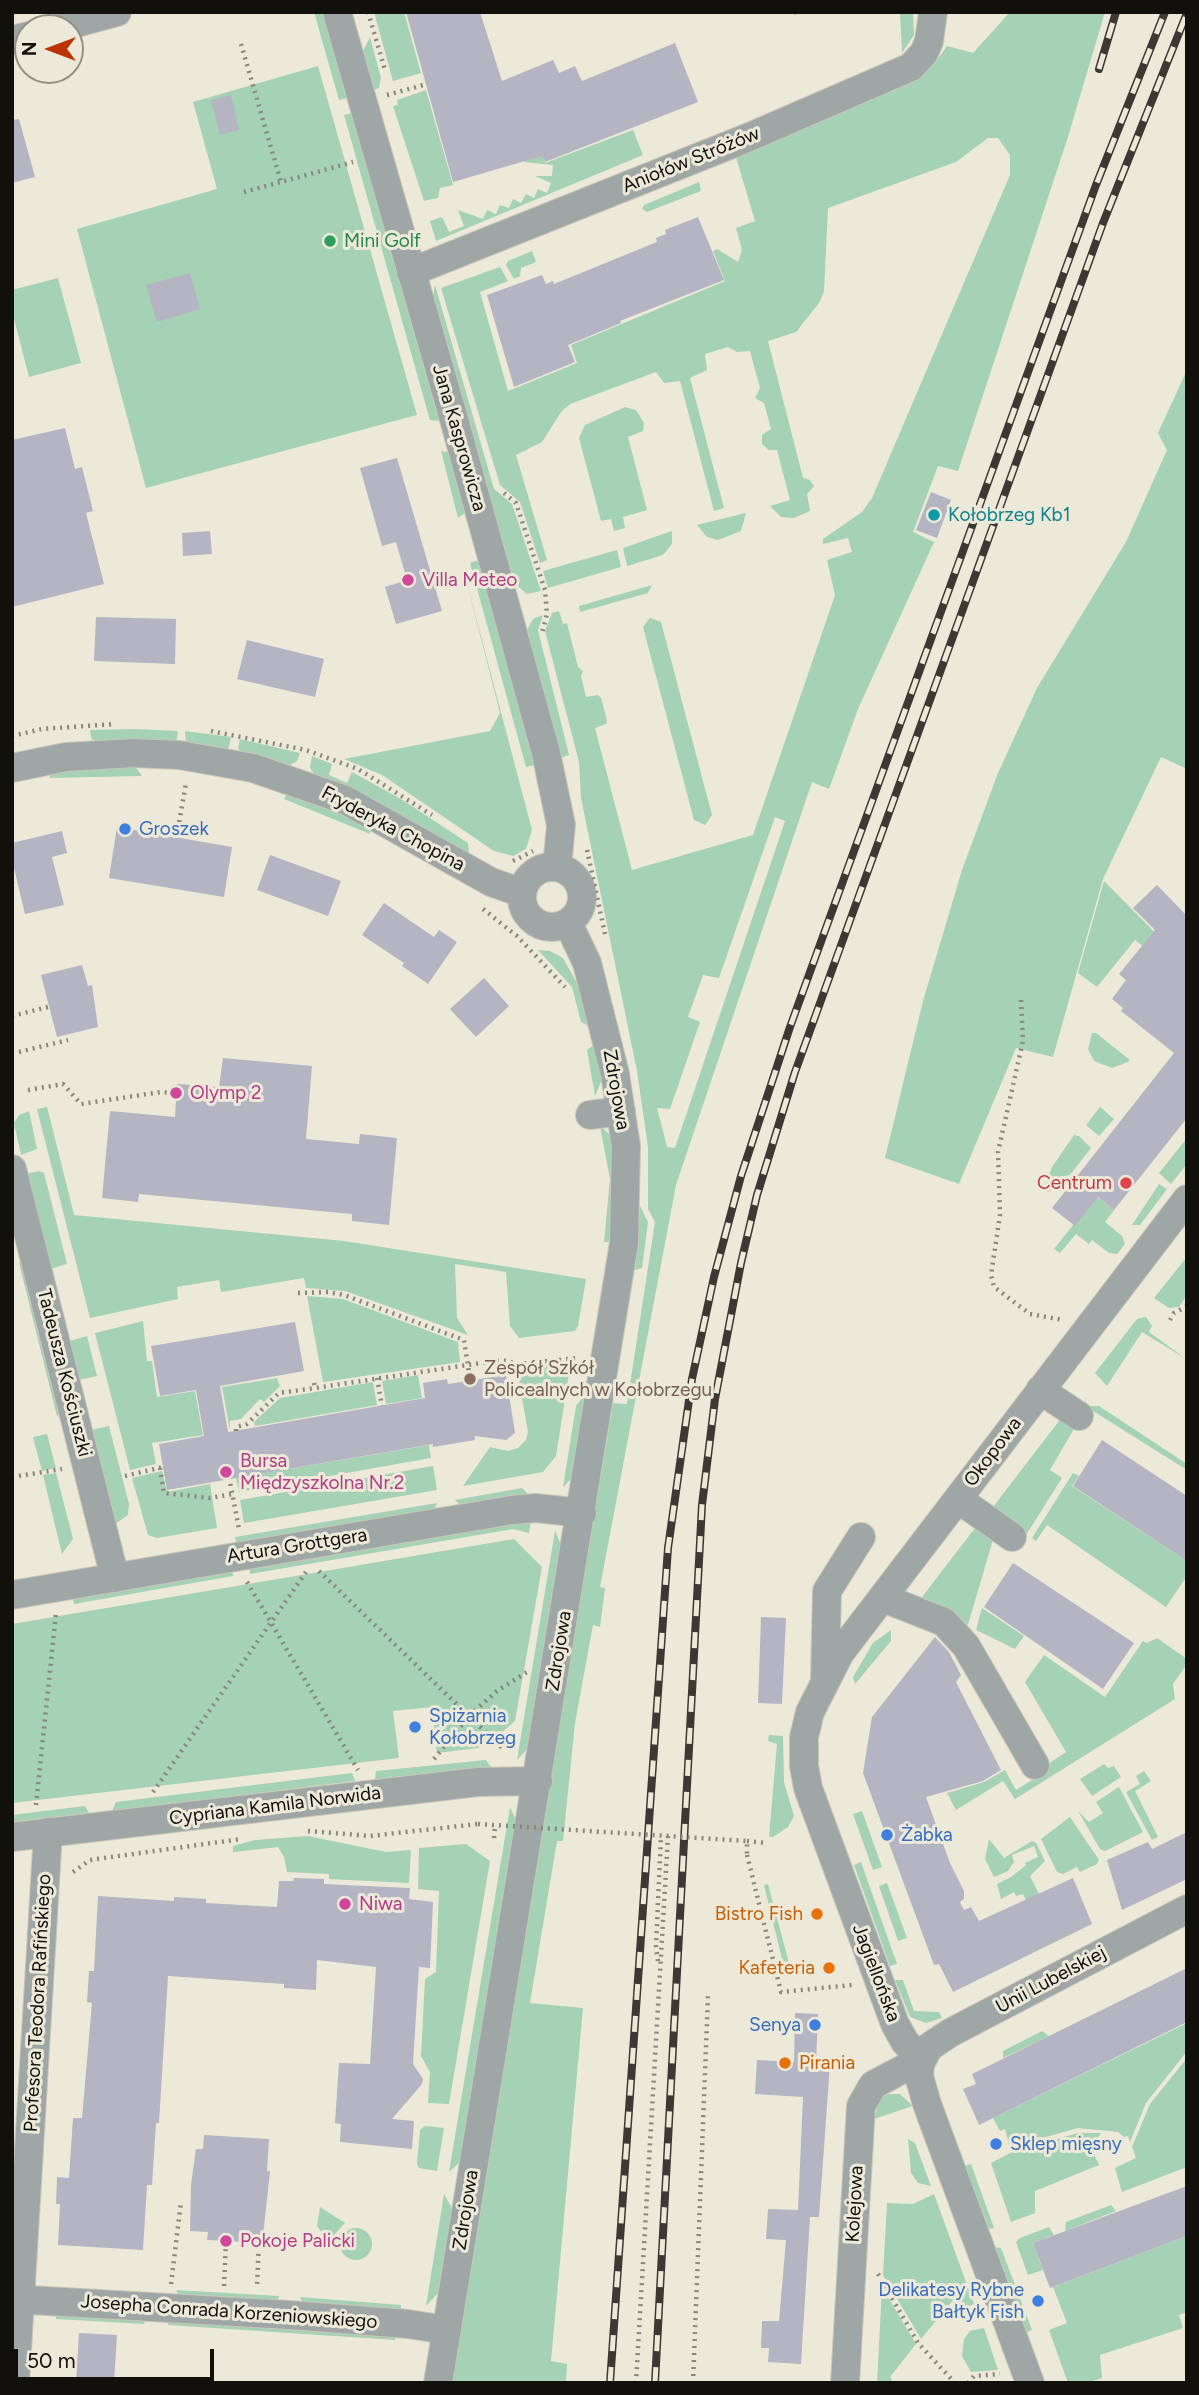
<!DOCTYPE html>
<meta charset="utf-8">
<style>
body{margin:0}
#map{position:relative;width:1199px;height:2395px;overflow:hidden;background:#ece9d9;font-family:Figtree,sans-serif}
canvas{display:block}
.frame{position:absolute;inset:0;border:14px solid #11100b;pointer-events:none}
.north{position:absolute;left:14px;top:14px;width:70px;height:70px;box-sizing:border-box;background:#ece9d9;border:2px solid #949287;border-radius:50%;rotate:270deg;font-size:19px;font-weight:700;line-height:28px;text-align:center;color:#11100b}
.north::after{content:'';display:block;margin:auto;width:24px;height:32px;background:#bb3205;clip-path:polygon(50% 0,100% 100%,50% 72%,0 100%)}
.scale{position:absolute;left:14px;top:2349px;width:200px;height:32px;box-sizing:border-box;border:4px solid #11100b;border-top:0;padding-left:9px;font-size:21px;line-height:24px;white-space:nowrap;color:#11100b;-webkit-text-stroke:5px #ece9d9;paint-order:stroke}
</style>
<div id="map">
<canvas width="1199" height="2395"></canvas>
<div class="frame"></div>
<div class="north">N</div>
<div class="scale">50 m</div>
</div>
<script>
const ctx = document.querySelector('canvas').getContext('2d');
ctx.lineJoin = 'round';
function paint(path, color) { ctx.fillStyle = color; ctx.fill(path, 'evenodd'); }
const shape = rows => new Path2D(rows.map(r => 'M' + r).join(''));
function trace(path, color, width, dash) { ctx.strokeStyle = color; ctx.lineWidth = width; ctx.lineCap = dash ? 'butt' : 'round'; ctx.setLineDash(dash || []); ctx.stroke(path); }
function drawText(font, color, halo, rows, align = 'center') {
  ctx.font = font + ' Figtree,sans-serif'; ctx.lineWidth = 6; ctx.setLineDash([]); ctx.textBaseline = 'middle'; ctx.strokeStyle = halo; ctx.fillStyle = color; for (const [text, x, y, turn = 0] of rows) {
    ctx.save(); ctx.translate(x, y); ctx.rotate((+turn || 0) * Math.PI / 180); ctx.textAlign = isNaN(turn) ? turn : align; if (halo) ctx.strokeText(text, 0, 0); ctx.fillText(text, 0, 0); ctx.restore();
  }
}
const green = shape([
 [314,12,322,12,347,98,339,100],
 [374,12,404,12,421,73,393,81],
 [900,12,913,12,914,35,902,53],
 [1010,12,1105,12,1067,140,958,471,938,466,913,532,934,542,858,709,829,789,812,782,676,1185,600,1587,605,1588,600,1627,593,1625,575,1723,563,1841,557,1841,530,2003,583,2008,551,2361,567,2364,566,2383,450,2383,613,1403,627,1404,655,1222,648,1209,648,1147,637,1071,581,798,579,762,545,631,552,613,559,611,563,624,567,623,578,667,583,671,581,676,586,697,598,695,601,698,607,720,606,724,595,728,632,870,753,835,835,595,827,560,852,552,848,538,823,544,823,539,862,512,872,498,1010,175,1010,155,998,138,988,138,956,162,828,208,824,292,819,303,796,332,768,341,803,478,810,480,814,486,807,494,810,511,794,518,781,517,770,506,790,500,777,450,769,450,762,444,762,435,771,429,764,403,755,398,760,388,750,351,737,352,728,347,705,354,707,370,690,378,724,508,714,511,680,381,664,383,656,372,570,404,561,412,542,442,516,455,547,560,540,563,520,502,500,485,441,288,500,267,508,281,480,292,508,391,577,363,571,345,725,281,713,251,717,249,738,262,742,250,736,228,755,221,735,154,920,76,935,63,947,46,973,53],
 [775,817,785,821,675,1148,667,1147,657,1108,670,1109,700,1022,688,1017,703,975,719,978],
 [370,37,381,78,379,88,374,90,363,51],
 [318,66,417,415,146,488,77,229,217,189,193,102],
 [426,90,453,185,440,188,438,198,424,201,393,106,398,105,397,100],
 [351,113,439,421,430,420,344,115],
 [633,130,643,155,436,241,430,221,442,217,449,232,464,226,458,210,483,219,487,210,496,214,500,205,509,208,513,199,521,203,526,194,534,198,538,189,547,193,551,183,535,176,552,176,553,165,524,162,522,152,542,156,545,163],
 [699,182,701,191,647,212,642,209,644,205],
 [532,251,536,262,521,268,520,276,514,279,506,265,508,261],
 [58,278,81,363,29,377,12,311,12,290],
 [435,285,494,489,512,504,541,591,527,594,514,583,433,296],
 [1187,370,1187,769,1161,757,1103,879,1053,1057,1016,1048,959,1184,885,1158,923,1001,962,870,998,773,1037,688,1126,542,1167,450,1158,433],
 [625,407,636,410,644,423,643,431,628,437,647,510,623,517,625,528,614,531,611,519,601,521,579,438,585,425],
 [441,451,448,452,465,513,458,518],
 [746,513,741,531,718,540,707,537,697,525],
 [672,531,672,544,663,555,627,566,623,548],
 [617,550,621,567,548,588,543,571],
 [475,561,479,562,534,765,526,767,470,563],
 [462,564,532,830,526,849,513,856,494,851,382,775,344,759,490,731,500,713],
 [652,585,648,593,580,612,579,606],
 [543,615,538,630,569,755,561,758,527,630,533,619],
 [650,618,661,622,712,815,705,825,694,820,643,627],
 [136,729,178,731,177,739,176,742,96,742,91,738,90,730],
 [185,731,231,737,229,747,225,750,186,743],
 [240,739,300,753,297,761,289,766,241,753,238,748],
 [312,756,332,764,329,775,347,783,352,772,401,799,468,843,469,853,350,789,314,774,310,768],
 [134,765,142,776,49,778,53,771],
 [287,794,304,796,369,826,370,834,284,799],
 [1104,881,1187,965,1187,981,1135,940,1097,987,1078,973],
 [538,950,550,951,563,958,578,985,591,1027,581,1022,572,987],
 [1092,1033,1096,1033,1130,1060,1128,1062,1112,1068,1094,1061,1088,1049],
 [595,1044,603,1077,595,1096,587,1050],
 [47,1107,74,1215,344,1241,586,1279,578,1326,575,1331,519,1338,510,1326,506,1272,455,1264,457,1318,468,1335,345,1291,306,1288,304,1278,221,1292,219,1280,177,1287,178,1299,90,1318,37,1109],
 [1100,1107,1114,1119,1099,1136,1086,1125],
 [29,1111,37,1149,21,1155,14,1123,19,1115],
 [600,1126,610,1135,612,1148,612,1242,604,1242,610,1179],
 [1074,1135,1079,1136,1091,1148,1070,1175,1064,1176,1053,1190,1047,1192,1044,1188,1052,1167],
 [1187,1138,1187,1164,1171,1184,1159,1173],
 [39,1171,44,1173,67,1264,50,1269,26,1174],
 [1159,1184,1167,1189,1140,1225,1132,1225],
 [1096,1196,1114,1210,1105,1222,1122,1236,1125,1244,1117,1254,1109,1253,1092,1240,1089,1244,1076,1234,1060,1253,1054,1249],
 [640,1206,648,1222,642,1268,635,1270],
 [1187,1257,1187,1295,1179,1307,1169,1308,1154,1298],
 [19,1263,22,1263,61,1414,57,1416],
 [307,1296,343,1299,458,1342,460,1362,323,1382],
 [1146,1317,1152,1326,1149,1332,1186,1359,1142,1332,1107,1386,1095,1373,1137,1319],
 [143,1321,147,1361,152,1361,157,1397,195,1391,203,1435,152,1443,156,1464,130,1470,95,1333],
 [87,1336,97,1376,79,1380,70,1341],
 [571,1361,556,1456,543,1472,463,1486,490,1447,508,1451,518,1448,526,1440,528,1432,517,1370],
 [418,1375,422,1398,386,1404,382,1381],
 [277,1378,280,1386,264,1402,260,1399,241,1419,230,1421,230,1430,222,1387],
 [373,1382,377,1405,255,1426,254,1422,280,1398],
 [582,1398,588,1399,573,1477,563,1487,576,1406],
 [1085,1398,1086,1406,1099,1406,1187,1464,1187,1470,1085,1406],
 [1062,1417,1075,1427,1050,1470,1062,1478,1026,1535,994,1514,993,1507],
 [109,1426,129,1504,128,1515,115,1524,91,1430],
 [47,1434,56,1468,42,1471,33,1437],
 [429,1445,431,1458,239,1492,236,1478],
 [433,1466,437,1490,244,1523,240,1500],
 [162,1471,167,1492,210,1484,217,1528,157,1538,148,1535,132,1478],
 [56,1473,73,1539,62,1554,43,1475],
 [1073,1473,1079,1476,1072,1486,1187,1561,1187,1576,1166,1607,1047,1525,1036,1541,1032,1538],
 [522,1488,528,1494,461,1506,455,1500],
 [437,1503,434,1511,237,1545,235,1537],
 [531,1521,529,1533,513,1529,250,1574,249,1567],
 [975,1528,994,1536,968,1625,919,1601],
 [555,1531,562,1547,530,1746,517,1760],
 [514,1539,542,1567,515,1721,489,1743,478,1748,437,1753,432,1707,393,1711,399,1758,12,1803,12,1624],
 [232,1570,233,1576,74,1604,73,1598],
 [982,1608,1024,1636,1015,1649,976,1630],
 [891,1630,891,1641,855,1684,853,1677,873,1643],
 [1157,1638,1187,1659,1187,1664,1173,1684,1175,1699,1015,1799,1003,1781,956,1810,947,1793,984,1782,1005,1770,1016,1790,1038,1776,1036,1772,1066,1752,1025,1682,1044,1655,1105,1697,1143,1641,1147,1643],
 [769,1735,783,1736,784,1782,794,1816,788,1827,773,1837,769,1837,777,1744,768,1741],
 [486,1760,491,1767,375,1779,376,1771],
 [1104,1764,1108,1768,1114,1766,1121,1777,1092,1796,1080,1779],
 [1144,1771,1151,1781,1135,1791,1158,1837,1152,1840,1126,1792,1140,1784,1136,1776],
 [352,1773,355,1781,112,1811,116,1802],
 [1119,1787,1143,1832,1105,1851,1100,1849,1078,1811,1089,1822,1103,1813,1096,1802],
 [85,1806,89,1813,12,1822,12,1815],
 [510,1807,516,1820,462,2160,449,2172],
 [862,1811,882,1867,873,1870,853,1814],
 [1070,1817,1099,1860,1097,1864,1080,1872,1077,1867,1063,1874,1057,1872,1041,1839],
 [308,1836,386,1852,411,1850,409,1883,329,1879,329,1874,287,1872,284,1857,278,1847,233,1852,233,1846,255,1840],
 [989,1839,1004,1858,1032,1841,1036,1843,1045,1861,1030,1876,1041,1898,1028,1904,1023,1894,1016,1896,1014,1892,1001,1899,997,1884,1011,1877,1026,1865,1025,1863,1038,1857,1034,1846,1012,1855,1014,1862,1008,1871,994,1877,985,1859],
 [466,1844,490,1861,449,2104,428,2103,430,2072,421,2056,425,1979,436,1972,439,1891,418,1889,419,1848],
 [861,1862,897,1964,890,1966,854,1865],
 [887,1883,907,1938,898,1941,879,1886],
 [768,1884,789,1963,787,1966,784,1967,764,1885],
 [895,1980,903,1980,914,2011,939,2012,942,2018,926,2023,910,2017],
 [1187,2023,1187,2051,1146,2103,1130,2142,1128,2136,1124,2137,1118,2132,1078,2128,1010,2147,1005,2129,1000,2131,993,2118],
 [1042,2031,1049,2036,1003,2058,1003,2051],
 [1187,2058,1187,2167,1122,2192,1115,2168,1136,2158,1132,2147,1150,2104],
 [888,2094,900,2094,913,2106,874,2119,880,2098],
 [425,2126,444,2128,437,2171,419,2168,417,2164,420,2130],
 [1078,2133,1101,2133,1091,2148,1099,2165,1035,2191,1035,2213,1011,2222,991,2163,1014,2151],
 [908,2139,915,2143,931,2186,918,2183,911,2173],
 [971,2164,994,2228,988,2229,965,2166],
 [444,2194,453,2210,439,2292,426,2306],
 [934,2194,974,2304,965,2308,954,2299,921,2339,883,2275,887,2203,913,2204],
 [1111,2205,1116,2211,1065,2231,1066,2222],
 [320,2207,345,2223,335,2234,331,2246,317,2226],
 [1049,2227,1054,2235,1033,2243,1043,2270,1028,2275,1016,2242,1020,2238],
 '340 2244a16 16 0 1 1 32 0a16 16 0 1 1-32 0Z',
 [1187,2236,1187,2312,1179,2315,1183,2328,1100,2355,1102,2378,1087,2383,1068,2383,1049,2330,1067,2323,1053,2287],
 [994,2247,1001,2248,1032,2330,1027,2332],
 [882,2287,916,2344,890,2377,894,2383,877,2383],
 [176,2290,279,2296,277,2302,179,2295],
 [300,2297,401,2305,401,2310,303,2303],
 [56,2314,142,2319,145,2324,56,2319],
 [168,2320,396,2334,395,2340,168,2325],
 [984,2328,998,2370,971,2372,962,2356,964,2339,970,2331]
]);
const building = shape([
 [406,12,480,12,502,81,553,60,559,73,575,66,582,81,675,43,698,102,545,162,542,156,453,182],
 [231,95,239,130,220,135,211,100],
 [19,119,35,177,12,183,12,120],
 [698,217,724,280,620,321,621,323,568,345,575,362,514,387,487,295,542,275,546,284,553,281,554,284,657,242,656,238,666,234,665,230],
 [190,273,200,309,157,322,146,285],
 [65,428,75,469,82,467,93,511,86,513,104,584,12,607,12,440],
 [397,458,442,611,396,624,385,587,407,580,396,542,382,546,360,468],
 [931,492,951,500,937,538,916,530],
 [210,531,212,554,183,556,182,533],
 [96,617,176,619,175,664,94,661],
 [247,640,324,659,315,697,237,679],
 [117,827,232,847,224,897,109,878],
 [62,831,67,853,52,857,64,905,25,914,12,860,12,843],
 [270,855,341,881,328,916,257,890],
 [1157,885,1187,916,1187,1118,1114,1210,1098,1197,1075,1226,1052,1208,1174,1053,1121,1011,1123,1008,1112,999,1126,980,1119,974,1155,930,1133,908],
 [384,903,434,937,439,930,457,942,428,984,402,966,404,963,362,935],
 [82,965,88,986,92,985,98,1027,57,1037,41,975],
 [484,978,509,1006,476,1037,450,1009],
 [223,1058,312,1066,306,1139,359,1144,360,1134,397,1138,389,1225,352,1221,352,1214,139,1194,138,1202,102,1198,110,1111,175,1117,177,1084,219,1087],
 [295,1322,304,1371,220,1386,228,1432,425,1398,423,1383,447,1379,448,1384,506,1375,515,1433,506,1440,475,1436,475,1440,433,1447,433,1444,167,1490,159,1444,204,1436,196,1390,160,1396,151,1346],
 [1102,1440,1187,1496,1187,1561,1073,1486],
 [1013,1563,1134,1643,1103,1689,984,1607],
 [761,1617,786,1618,782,1704,758,1703],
 [935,1637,949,1652,961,1675,956,1682,1001,1770,983,1781,926,1797,950,1863,964,1891,964,1899,960,1902,964,1910,971,1907,979,1921,1073,1878,1092,1924,953,1992,939,1964,934,1965,863,1773,872,1717],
 [1187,1832,1187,1879,1122,1910,1107,1860,1148,1842,1152,1849],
 [294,1878,324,1879,324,1884,410,1888,409,1899,433,1902,430,1968,419,1967,413,2064,423,2079,422,2084,392,2119,414,2121,412,2149,340,2142,341,2124,335,2123,339,2063,370,2064,376,1967,317,1960,316,1990,284,1988,284,1984,168,1976,159,2123,156,2123,152,2185,147,2185,143,2250,58,2245,60,2204,56,2204,57,2177,69,2178,73,2118,82,2118,92,2003,87,2002,89,1971,94,1971,98,1896,174,1901,174,1897,206,1899,206,1903,277,1907,279,1881,293,1881],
 [1187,1968,1187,2022,979,2125,963,2089,976,2084,972,2074],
 [795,2013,818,2014,816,2063,830,2064,819,2217,810,2217,801,2364,768,2362,769,2348,761,2348,762,2321,779,2321,786,2240,766,2239,768,2209,798,2210,803,2097,755,2094,757,2060,794,2062],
 [204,2135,269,2139,267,2171,270,2171,263,2236,245,2235,245,2242,207,2240,208,2232,190,2231,191,2185,196,2149,203,2149],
 [1187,2186,1187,2236,1050,2288,1033,2243],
 [79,2333,117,2335,114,2383,76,2383]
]);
const path = shape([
 [368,12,385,70],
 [795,12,798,14],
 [241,44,281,182,353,162],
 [387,95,427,84],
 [244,192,281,182],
 [504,493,516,503,545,590,547,614,542,633],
 [211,731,306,750,358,769,432,815],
 [12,736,42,729,115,724],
 [178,829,186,783],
 [587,850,605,934],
 [513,861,533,851],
 [12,881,17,880],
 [483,909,517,936,565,987],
 [1021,1000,1023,1041,998,1152,1000,1215,991,1275,994,1287,1030,1314,1063,1320],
 [12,1016,48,1007],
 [19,1052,68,1040],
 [28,1090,63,1084,81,1104,161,1092,176,1093],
 [298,1293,328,1292,344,1295,464,1340,470,1379],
 [1170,1320,1174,1313,1187,1306],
 [377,1378,382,1406],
 [314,1383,315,1388,501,1360,519,1364,578,1358],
 [236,1431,236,1427,247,1424,279,1393,315,1388],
 [160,1468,164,1493,210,1498,232,1494],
 [125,1476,163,1467],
 [12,1477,62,1469],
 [229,1477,239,1529],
 [319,1571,502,1748],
 [247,1582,358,1770],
 [434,1759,470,1715,497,1691,527,1672],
 [153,1792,306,1572],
 [36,1805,56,1613],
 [308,1831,370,1836,478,1824],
 [494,1838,495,1825],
 [747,1841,767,1843],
 [747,1855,781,1992,852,1985],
 [73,1872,90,1860,241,1839],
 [658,1961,656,1947,661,1836],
 [245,2239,259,2240,257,2287],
 [878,2274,918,2343,955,2383],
 [171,2284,181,2202],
 [224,2286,226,2241],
 [636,2383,668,1836],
 [693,2383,708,1995],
 [968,2383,974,2376,1000,2374]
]);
const minor = shape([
 [337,12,455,423,546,753,561,825,557,867],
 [58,28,117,12],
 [12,40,28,36],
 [411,272,747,138,911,67,924,53,929,41,933,12],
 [12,768,66,757,134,753,179,755,253,768,345,800,491,882,522,893],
 '522 897a30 30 0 1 1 60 0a30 30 0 1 1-60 0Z',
 [590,1115,621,1111],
 [12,1169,115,1578],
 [1040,1390,1079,1416],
 [958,1499,1012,1537],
 [12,1595,512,1510,536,1508,582,1513],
 [883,1598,944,1622,966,1646,1035,1765],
 [825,1679,827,1591,861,1537],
 [12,1837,478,1782,538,1781],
 [922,2059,905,2042,895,2024,808,1788,804,1766,804,1737,810,1712,840,1653,1187,1199],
 [12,2299,289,2315,408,2324,446,2330],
 [15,2383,48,1832],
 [438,2383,624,1243,626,1146,615,1074,587,963,568,923],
 [845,2383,861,2106,873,2085,922,2059],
 [1030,2383,927,2104,919,2076,920,2064,929,2047,950,2033,1187,1909]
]);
const rail = shape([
 [1099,69,1116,12],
 [610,2383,668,1548,692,1379,714,1277,741,1176,790,1027,1096,185,1165,12],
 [655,2383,702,1505,715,1399,741,1263,757,1195,795,1072,1103,223,1187,13]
]);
const pathBridge = shape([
 [478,1824,747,1841,747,1855]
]);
const markers = [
 [330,241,7,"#2e9e5b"],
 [934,515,7,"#0f9aa8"],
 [408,580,7,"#d1479c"],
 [125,829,7,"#3f7fe0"],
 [176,1093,7,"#d1479c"],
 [1126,1183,7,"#e0444e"],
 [470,1379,7,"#8d6e63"],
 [226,1472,7,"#d1479c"],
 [415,1727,7,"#3f7fe0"],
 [887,1835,7,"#3f7fe0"],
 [345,1904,7,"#d1479c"],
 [817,1914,7,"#e8710a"],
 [829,1968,7,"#e8710a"],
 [815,2025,7,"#3f7fe0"],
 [785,2063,7,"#e8710a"],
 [996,2144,7,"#3f7fe0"],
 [226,2241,7,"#d1479c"],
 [1038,2301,7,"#3f7fe0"]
];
const streetNames = [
 ["Aniołów Stróżów",691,160,-22],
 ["Jana Kasprowicza",459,438,74],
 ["Fryderyka Chopina",393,829,28],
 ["Zdrojowa",616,1090,80],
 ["Tadeusza Kościuszki",64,1373,76],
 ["Okopowa",993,1452,-53],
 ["Artura Grottgera",297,1546,-9],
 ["Zdrojowa",559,1651,-81],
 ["Cypriana Kamila Norwida",275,1806,-7],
 ["Jagiellońska",876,1973,69],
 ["Unii Lubelskiej",1051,1980,-28],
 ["Profesora Teodora Rafińskiego",38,2003,-87],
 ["Kolejowa",855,2204,-87],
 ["Zdrojowa",466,2210,-81],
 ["Josepha Conrada Korzeniowskiego",229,2312,4]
];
const leisureNames = [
 ["Mini Golf",344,241]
];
const cultureNames = [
 ["Kołobrzeg Kb1",948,515]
];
const hotelNames = [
 ["Villa Meteo",422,580],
 ["Olymp 2",190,1093],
 ["Bursa",240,1461],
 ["Międzyszkolna Nr.2",240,1483],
 ["Niwa",359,1904],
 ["Pokoje Palicki",240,2241]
];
const shopNames = [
 ["Groszek",139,829],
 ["Spiżarnia",429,1716],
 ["Kołobrzeg",429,1738],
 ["Żabka",901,1835],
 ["Senya",801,2025,"right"],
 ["Sklep mięsny",1010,2144],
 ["Delikatesy Rybne",1024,2290,"right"],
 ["Bałtyk Fish",1024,2312,"right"]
];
const healthNames = [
 ["Centrum",1112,1183]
];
const educationNames = [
 ["Zespół Szkół",484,1368],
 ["Policealnych w Kołobrzegu",484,1390]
];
const foodNames = [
 ["Bistro Fish",803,1914],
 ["Kafeteria",815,1968],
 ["Pirania",799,2063,"left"]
];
paint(green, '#a5d1b5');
paint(building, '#b5b4c3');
trace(minor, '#c9c6b8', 30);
trace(path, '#89877c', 4.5, [2, 5]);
trace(minor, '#9ea7a5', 28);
trace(rail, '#3b3932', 8);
trace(rail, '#ece9d9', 5, [16]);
trace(pathBridge, '#89877c', 4.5, [2, 5]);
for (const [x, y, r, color] of markers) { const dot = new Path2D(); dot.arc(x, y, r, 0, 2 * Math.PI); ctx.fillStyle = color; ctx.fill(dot); trace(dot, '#ece9d9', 2.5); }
drawText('19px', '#11100b', '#ece9d9', streetNames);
drawText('19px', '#27864d', '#ece9d9', leisureNames, 'left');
drawText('19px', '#0d838f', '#ece9d9', cultureNames, 'left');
drawText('19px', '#b23c85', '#ece9d9', hotelNames, 'left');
drawText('19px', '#366cbe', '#ece9d9', shopNames, 'left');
drawText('19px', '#be3a42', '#ece9d9', healthNames, 'right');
drawText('19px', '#785e54', '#ece9d9', educationNames, 'left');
drawText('19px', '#c56008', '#ece9d9', foodNames, 'right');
</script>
